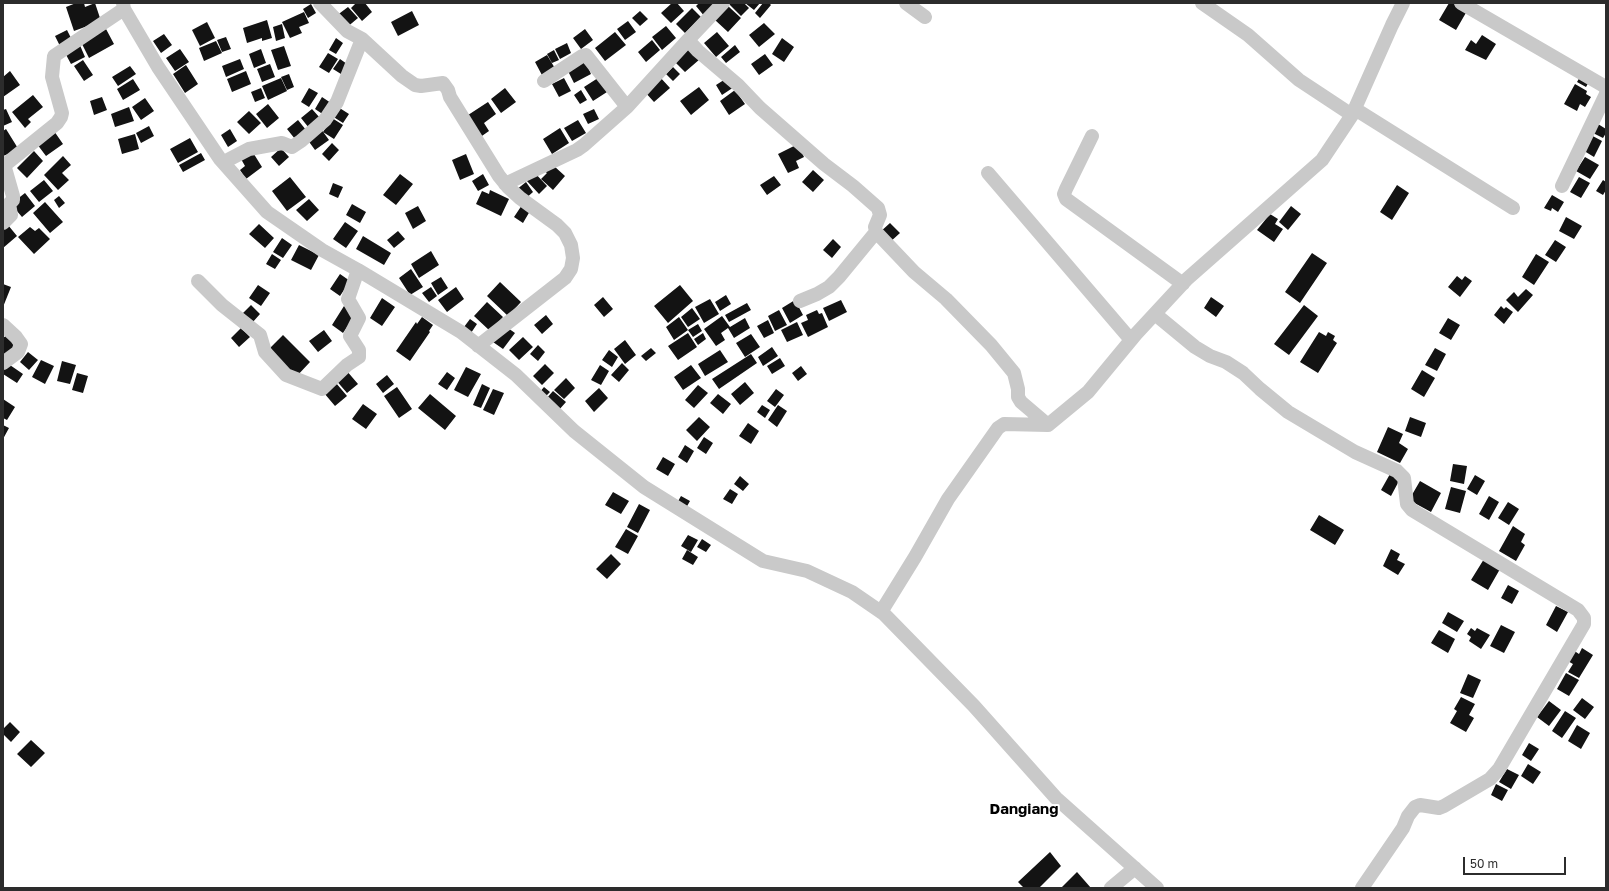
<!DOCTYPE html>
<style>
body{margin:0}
#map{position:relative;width:1609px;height:891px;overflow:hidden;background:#fff;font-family:"Golos Text",sans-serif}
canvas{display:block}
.frame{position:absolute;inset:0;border:4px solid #2c2c2c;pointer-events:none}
.scale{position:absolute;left:1463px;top:857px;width:103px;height:18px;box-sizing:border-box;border:2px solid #2c2c2c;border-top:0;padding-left:5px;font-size:12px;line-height:14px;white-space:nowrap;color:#2c2c2c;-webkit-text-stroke:3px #fff;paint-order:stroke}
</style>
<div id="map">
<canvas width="1609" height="891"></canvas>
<div class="frame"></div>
<div class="scale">50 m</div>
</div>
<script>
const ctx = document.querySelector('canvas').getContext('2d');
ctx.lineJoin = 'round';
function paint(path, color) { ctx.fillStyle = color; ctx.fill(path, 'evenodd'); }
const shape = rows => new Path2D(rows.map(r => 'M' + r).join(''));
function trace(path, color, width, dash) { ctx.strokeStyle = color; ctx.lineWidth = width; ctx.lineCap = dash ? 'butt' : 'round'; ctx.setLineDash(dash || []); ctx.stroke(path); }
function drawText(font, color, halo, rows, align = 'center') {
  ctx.font = font + ' "Golos Text",sans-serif'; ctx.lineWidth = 4; ctx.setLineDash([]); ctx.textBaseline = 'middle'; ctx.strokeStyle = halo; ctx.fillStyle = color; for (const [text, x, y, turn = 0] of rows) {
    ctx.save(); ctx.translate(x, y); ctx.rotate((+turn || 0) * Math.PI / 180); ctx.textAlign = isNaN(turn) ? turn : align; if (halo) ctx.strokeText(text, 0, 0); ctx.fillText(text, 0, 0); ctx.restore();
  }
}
const building = shape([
 [76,3,84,3,85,7,95,3,101,21,74,31,66,7],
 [356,3,365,3,372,12,362,21,351,8],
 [672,3,677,3,684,11,671,23,661,13],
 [699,3,716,3,705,17,696,6],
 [728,3,744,3,749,8,741,16],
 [745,3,760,3,754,10],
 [763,3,769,3,771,5,760,18,755,13],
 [1449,3,1453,3,1467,11,1456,30,1439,20],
 [311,4,316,13,308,18,303,9],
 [728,6,741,18,728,32,715,20],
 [348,7,358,18,346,28,336,16],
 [692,8,701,17,685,33,676,24],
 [412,11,419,25,398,36,391,22],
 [640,11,648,19,640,26,632,18],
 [304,12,309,23,299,27,302,33,290,38,282,22],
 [267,20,272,38,262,41,262,38,247,43,243,28],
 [628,21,636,32,625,40,617,29],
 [207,22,215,38,200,46,192,30],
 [764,23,775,34,759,47,749,35],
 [282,24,285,38,276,41,273,27],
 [666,26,676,38,662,50,652,37],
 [106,29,114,44,89,58,81,42],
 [585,29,593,40,581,49,573,38],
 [67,30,73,42,61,48,55,36],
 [615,32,626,45,605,61,595,48],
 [717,32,729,46,716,57,704,43],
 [164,34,172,45,161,53,153,41],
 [1482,35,1496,44,1486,60,1465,50,1471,40,1476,44],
 [226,37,231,49,222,52,217,40],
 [336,38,343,43,336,54,329,50],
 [782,38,794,47,784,62,772,54],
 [652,40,660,50,646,62,638,52],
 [216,41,222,53,204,61,199,48],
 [79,43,85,57,71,64,64,51],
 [567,43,571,53,560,59,555,49],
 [735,45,740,52,726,63,721,57],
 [284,46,291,66,278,70,271,50],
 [690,48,700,59,685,72,675,62],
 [180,49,189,62,175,71,166,58],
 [261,49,266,63,254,68,249,54],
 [554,50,559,60,552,63,547,54],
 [328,53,338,59,329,73,319,67],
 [765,54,773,65,759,75,751,64],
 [547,55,556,70,543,77,535,62],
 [240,59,244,69,226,77,222,66],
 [340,59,347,64,341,74,333,69],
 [83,60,93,75,84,81,74,66],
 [585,60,591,74,574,83,567,69],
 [270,64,275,77,262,82,257,69],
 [186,65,198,84,185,93,173,74],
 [130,66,136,74,118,86,112,77],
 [673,67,680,74,673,81,666,74],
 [10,71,20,85,3,97,3,77],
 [246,71,251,84,232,92,227,79],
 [289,74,294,87,287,90,281,77],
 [1581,75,1590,80,1586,87,1577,82],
 [659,76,670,88,654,102,644,91],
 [281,78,287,91,268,100,262,86],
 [564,78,571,91,559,97,552,84],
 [598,78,607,92,593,101,584,87],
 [727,78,734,87,722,95,716,85],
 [133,79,140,90,123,100,117,89],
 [1575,84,1587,91,1586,94,1591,97,1585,107,1580,104,1577,111,1564,104],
 [699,87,709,100,691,115,680,101],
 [261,88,265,98,255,102,251,92],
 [309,88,318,93,309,107,301,102],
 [505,88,516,102,501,113,491,99],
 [581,90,587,100,580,104,574,95],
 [735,90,745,104,729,115,720,101],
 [33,95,43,107,28,119,31,122,25,128,12,112],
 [102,97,107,110,94,115,90,101],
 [322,97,331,103,324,115,315,109],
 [145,98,154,111,141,120,132,107],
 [488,102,496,114,484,123,489,131,479,138,465,117],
 [268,104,279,118,267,128,256,114],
 [129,107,134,121,115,127,111,114],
 [338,107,349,114,343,123,332,116],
 [6,109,12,122,3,126,3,110],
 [312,109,320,118,309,128,301,118],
 [594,109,599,119,588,124,583,114],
 [249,111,261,123,249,134,237,122],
 [332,118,343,125,334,139,323,132],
 [298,120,306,130,295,139,287,129],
 [578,120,586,133,572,141,564,128],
 [1598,124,1606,129,1606,133,1603,138,1593,133],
 [149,126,154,136,141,143,136,133],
 [560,128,569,143,552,154,543,139],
 [6,129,19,150,3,156,3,131],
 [230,129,237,141,228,147,221,135],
 [321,129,329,140,315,150,307,139],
 [54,131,63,144,46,156,37,144],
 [135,134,139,149,122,154,118,139],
 [1589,134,1602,141,1594,157,1581,149],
 [190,138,198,152,178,163,170,149],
 [332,143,339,150,329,161,322,154],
 [798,144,804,157,796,161,799,168,788,173,778,154],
 [281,148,289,157,279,166,271,157],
 [34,151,43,161,27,178,17,168],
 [252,151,262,167,246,179,240,170,245,166,241,159],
 [201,153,205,160,183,172,179,165],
 [466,154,474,174,460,180,452,160],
 [63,156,71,165,62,173,69,180,58,190,44,175],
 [1585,157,1599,165,1590,179,1576,171],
 [554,166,565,176,553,190,541,179,547,173,544,171],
 [813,170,824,180,813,192,802,182],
 [534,172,547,186,539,194,526,180],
 [400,174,413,184,396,205,383,195],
 [483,174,489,185,478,191,472,181],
 [774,176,781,185,767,195,760,185],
 [290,177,306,197,287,211,272,191],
 [1579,177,1590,183,1581,198,1570,192],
 [44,180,53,191,39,202,30,191],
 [1603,180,1606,182,1606,190,1603,195,1596,191],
 [526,182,533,192,524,200,516,190],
 [333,183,343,187,338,198,329,194],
 [1397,185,1409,193,1392,220,1380,212],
 [490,190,509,199,501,216,476,204,482,191,489,194],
 [25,193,35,206,22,217,11,204],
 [1552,195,1564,202,1558,212,1552,208,1551,211,1544,208],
 [59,196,65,203,59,208,54,200],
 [309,199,319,210,307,221,296,210],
 [45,202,63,222,50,233,33,213],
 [352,204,366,212,360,223,346,215],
 [522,205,530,211,523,223,514,217],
 [418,206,426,221,413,229,405,213],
 [1291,206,1301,214,1288,230,1279,222],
 [1270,214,1278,219,1275,224,1283,229,1274,242,1257,230],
 [1566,217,1582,226,1574,239,1559,231],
 [345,222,358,231,346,248,333,239],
 [890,223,900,233,889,243,879,233],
 [259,224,274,238,265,248,249,234],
 [8,225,17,236,3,248,3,229],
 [30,227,35,231,39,228,50,239,34,254,18,237],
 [398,231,405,239,394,248,387,240],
 [363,236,391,253,384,265,356,249],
 [282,238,292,245,283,258,273,252],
 [833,239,841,247,832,258,823,250],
 [1555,240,1566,247,1556,262,1545,255],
 [299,245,319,255,311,270,291,260],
 [431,251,439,265,419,278,411,264],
 [1312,253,1327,263,1300,303,1285,292],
 [272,254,281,260,275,269,266,264],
 [1536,254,1549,262,1534,285,1522,277],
 [411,269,423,287,410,295,399,278],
 [340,274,350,281,340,296,330,289],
 [1457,276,1462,280,1465,276,1472,281,1460,297,1448,287],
 [441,277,448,288,438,295,431,283],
 [500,282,521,302,508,316,487,296],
 [3,284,11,287,3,307],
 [258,285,270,293,261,306,249,298],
 [680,285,693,301,668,323,654,306],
 [431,287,437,296,429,302,422,293],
 [456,287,464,299,447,312,438,300],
 [1526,289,1533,295,1518,312,1506,300,1514,292,1518,297],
 [726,295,731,304,720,311,715,302],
 [603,297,613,309,604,317,594,305],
 [1211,297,1224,306,1216,317,1204,308],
 [382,298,395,307,382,326,370,318],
 [710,299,719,314,704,323,695,307],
 [795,300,803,315,790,323,782,308],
 [841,300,847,312,829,321,823,308],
 [487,302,503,317,490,331,474,316],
 [747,303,751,310,729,322,725,315],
 [251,305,260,314,252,323,242,314],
 [1304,305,1318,316,1289,355,1274,344],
 [344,306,356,314,343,333,332,325],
 [1501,306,1504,309,1506,307,1513,312,1504,324,1494,315],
 [692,308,700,319,688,327,681,317],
 [779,310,787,325,775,331,768,316],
 [817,310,819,314,822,313,828,327,808,337,801,323,808,320,806,315],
 [546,315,553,324,542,334,534,325],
 [722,316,730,327,745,318,750,328,734,338,728,328,721,333,725,340,716,346,704,329],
 [422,317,433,325,429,331,430,332,410,361,396,351,416,322,417,324],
 [679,317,688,330,674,340,666,327],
 [1448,318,1460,325,1451,340,1439,333],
 [470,319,477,324,471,333,464,327],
 [768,320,774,333,764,338,757,326],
 [797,322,803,335,787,342,781,330],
 [698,324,702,331,693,337,688,330],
 [505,326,515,333,503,349,493,342],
 [241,328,250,337,239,347,231,338],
 [324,330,332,341,318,352,309,341],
 [1319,332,1326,336,1328,332,1335,336,1333,340,1337,343,1318,373,1300,362],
 [688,333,697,347,678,360,668,346],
 [703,333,706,339,698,345,694,339],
 [751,334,760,347,745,357,736,343],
 [7,335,16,345,4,356,3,354,3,338],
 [283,335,310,362,296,377,269,349],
 [523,337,533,347,519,360,509,350],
 [625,340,636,355,625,364,614,349],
 [538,345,545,352,538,361,530,354],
 [772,347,778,356,763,366,758,357],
 [651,348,656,353,646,361,641,356],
 [1435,348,1446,354,1437,371,1425,365],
 [609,350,618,357,612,367,602,360],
 [720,350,728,362,705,376,698,364],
 [28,352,38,360,29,370,20,362],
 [751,354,757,363,719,389,712,379],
 [780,358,785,366,772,374,767,366],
 [41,360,54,366,45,384,32,377],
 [62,361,76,365,70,384,57,381],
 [7,363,23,374,17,383,3,374,3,370],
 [622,363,629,370,619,382,611,375],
 [545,364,554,373,542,385,533,376],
 [600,365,609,371,601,385,591,380],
 [691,365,701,378,683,390,674,377],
 [801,366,807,374,798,381,792,373],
 [466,367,481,374,468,397,454,390],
 [346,370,358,384,347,393,335,379],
 [1422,370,1435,378,1424,397,1411,389],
 [447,372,455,378,447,390,438,384],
 [77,373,88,376,83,393,72,390],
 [387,375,394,384,383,393,376,384],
 [566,378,575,388,564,399,554,390],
 [745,382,754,393,740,405,731,394],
 [336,383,347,396,335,406,324,393],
 [482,384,490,388,481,408,473,405],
 [698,385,708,393,694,408,685,400],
 [397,387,412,409,399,418,384,396],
 [544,387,550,392,544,398,539,393],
 [599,388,608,398,594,412,585,401],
 [493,389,504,393,494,415,483,410],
 [776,389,784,395,775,407,767,401],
 [553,391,566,402,558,411,546,399],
 [430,394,456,416,445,430,418,408],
 [718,394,731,404,723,414,710,403],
 [3,399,15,407,7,420,3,418],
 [363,404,377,414,366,429,352,419],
 [762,405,770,410,765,418,757,412],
 [778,405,787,411,777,427,768,420],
 [699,417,710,427,697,441,686,430],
 [1410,417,1426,423,1421,437,1405,431],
 [748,423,759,431,751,444,739,436],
 [3,425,9,428,3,439],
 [1388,427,1403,434,1399,443,1408,449,1400,463,1377,452],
 [704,437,713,443,706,454,697,448],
 [685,445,694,451,687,463,678,457],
 [663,457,675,464,668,476,656,469],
 [1453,464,1467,466,1464,484,1450,481],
 [1390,474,1400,479,1391,496,1381,490],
 [1475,475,1485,481,1477,495,1467,489],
 [740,476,749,484,743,491,734,484],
 [1420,481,1441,493,1431,512,1409,500],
 [1451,487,1466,491,1460,513,1445,509],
 [730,489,738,494,732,504,723,499],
 [613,492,629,501,621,514,605,505],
 [681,496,690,501,686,508,677,503],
 [1489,496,1499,502,1489,520,1479,514],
 [1508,502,1519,509,1509,525,1498,518],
 [639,504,650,510,638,533,627,527],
 [1319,515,1344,530,1335,545,1310,530],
 [1513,526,1525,534,1521,542,1525,545,1516,561,1499,551],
 [626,529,638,536,628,554,615,547],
 [688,535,698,540,691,552,681,546],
 [702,539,711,545,706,552,697,547],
 [1391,549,1400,554,1397,560,1405,564,1398,575,1383,566],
 [687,550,698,557,693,565,682,559],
 [611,554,621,564,607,579,596,569],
 [1484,559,1500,569,1488,590,1471,580],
 [1508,585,1519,591,1512,604,1501,598],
 [1556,606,1568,612,1557,632,1546,625],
 [1448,612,1464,621,1457,632,1442,623],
 [1501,625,1515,632,1504,653,1490,646],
 [1471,628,1475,631,1477,628,1490,635,1481,649,1469,641,1471,637,1467,634],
 [1439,630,1455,639,1448,653,1431,643],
 [1570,648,1579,654,1582,648,1593,655,1579,678,1568,672,1573,664,1564,659],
 [1566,673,1579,680,1569,696,1557,689],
 [1468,674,1481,680,1473,698,1460,693],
 [1461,697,1475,704,1469,715,1474,718,1466,732,1450,723,1457,711,1454,709],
 [1582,698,1594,707,1585,719,1573,710],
 [1549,701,1561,710,1549,726,1537,717],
 [1565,711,1576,718,1562,738,1552,731],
 [10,722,20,732,11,742,3,734,3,729],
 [1577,725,1590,733,1581,749,1568,741],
 [31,740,45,753,31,767,17,754],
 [1529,743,1539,749,1531,761,1522,755],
 [1528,764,1541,772,1533,784,1521,776],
 [1507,769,1519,775,1511,789,1499,782],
 [1496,784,1508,790,1502,801,1491,795],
 [1050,852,1061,866,1039,888,1024,888,1018,882],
 [1077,872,1091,888,1061,888]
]);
const minor = shape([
 [123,3,124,9,158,67,220,159,267,212,322,250,358,270,461,332,516,375,574,431,644,487,763,561,807,571,852,592,884,614,974,706,1056,798,1157,888],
 [320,3,347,31,362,39,402,76,415,85,421,86,443,83,448,90,450,97,499,176,508,187,520,198,557,225,565,233,571,245,573,258,571,269,565,278,478,346],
 [723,3,688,40,698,51,738,85,760,108,824,164,853,186,878,208,880,215,875,227,876,232,914,272,946,299,991,345,1014,373,1018,389,1018,397,1021,402,1048,425],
 [906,3,925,17],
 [1202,3,1248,35,1299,80,1352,115],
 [1461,3,1604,86,1606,89],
 [544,81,582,56,586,55,627,107],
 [1355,109,1513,208],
 [1092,136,1066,189,1064,194,1066,199,1183,284],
 [224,162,249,149,282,143,292,147,301,141,325,120,337,102,362,39],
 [988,173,1131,340],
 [505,184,577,150,584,145,627,107,688,40],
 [1562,186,1606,94],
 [3,223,11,215,9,204,13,200,13,196,5,168,6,164,57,123,61,117,62,113,52,77,54,56,124,9],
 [198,281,222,305,260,335,265,352,286,375,322,389,347,365,359,357,359,350,350,336,359,318,348,299,358,270],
 [800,301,817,294,829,287,839,277,876,232],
 [1155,314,1195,347,1210,356,1226,362,1243,373,1260,389,1288,412,1355,452,1397,471,1404,478,1407,504,1412,510,1578,610,1584,618,1584,624,1499,769,1490,779,1444,806,1439,808,1420,805,1415,807,1408,816,1403,828,1362,888],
 [3,325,16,337,21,344,18,352,3,363],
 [881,612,915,557,948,499,998,428,1004,424,1048,425,1088,392,1136,334,1187,279,1322,160,1352,115,1392,25,1403,3],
 [1111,888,1135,868]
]);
const quarterNames = [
 ["Dangiang",1024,809]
];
paint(building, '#131313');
trace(minor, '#c9c9c9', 14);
drawText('bold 15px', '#000', '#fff', quarterNames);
</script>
